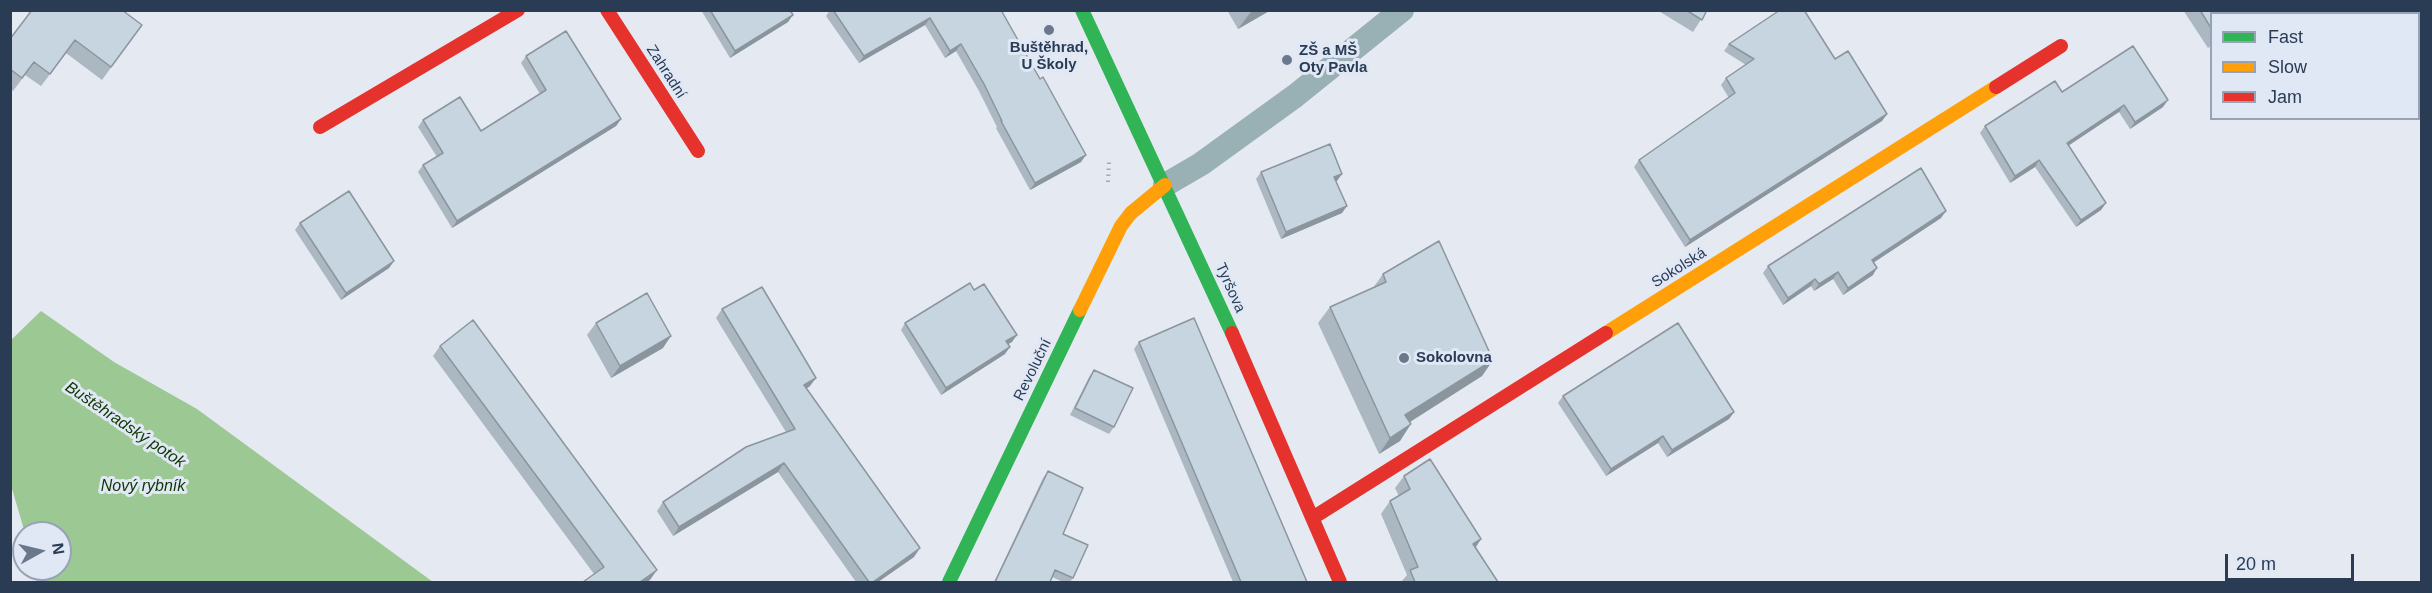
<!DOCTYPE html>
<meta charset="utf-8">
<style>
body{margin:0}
#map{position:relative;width:2432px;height:593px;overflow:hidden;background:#e5e9f1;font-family:Helvetica,sans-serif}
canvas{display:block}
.frame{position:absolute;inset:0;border:12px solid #2a3b54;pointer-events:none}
.legend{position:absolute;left:2210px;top:12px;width:210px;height:108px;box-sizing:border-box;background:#e0e8f6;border:2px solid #97a3b5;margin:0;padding:8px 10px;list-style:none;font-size:18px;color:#2a3b54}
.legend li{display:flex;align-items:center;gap:12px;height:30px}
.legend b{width:30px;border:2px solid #97a3b5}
.north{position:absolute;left:12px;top:521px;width:60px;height:60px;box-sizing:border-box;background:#e0e8f6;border:2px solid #97a3b5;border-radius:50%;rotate:82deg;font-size:16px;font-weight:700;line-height:24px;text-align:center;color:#2a3b54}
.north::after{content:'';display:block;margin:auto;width:21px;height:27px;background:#6b788b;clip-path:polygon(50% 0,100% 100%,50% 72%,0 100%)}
.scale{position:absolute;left:2225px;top:554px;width:129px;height:27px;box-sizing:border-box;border:3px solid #2a3b54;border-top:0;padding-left:8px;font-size:18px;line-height:21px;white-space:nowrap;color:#2a3b54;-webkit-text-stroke:4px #e0e8f6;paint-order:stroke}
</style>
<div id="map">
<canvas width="2432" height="593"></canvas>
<div class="frame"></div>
<ul class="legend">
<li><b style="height:8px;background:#30b455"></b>Fast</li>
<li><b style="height:8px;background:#ff9f0a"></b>Slow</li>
<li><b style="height:8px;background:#e5322d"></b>Jam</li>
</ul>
<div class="north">N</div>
<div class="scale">20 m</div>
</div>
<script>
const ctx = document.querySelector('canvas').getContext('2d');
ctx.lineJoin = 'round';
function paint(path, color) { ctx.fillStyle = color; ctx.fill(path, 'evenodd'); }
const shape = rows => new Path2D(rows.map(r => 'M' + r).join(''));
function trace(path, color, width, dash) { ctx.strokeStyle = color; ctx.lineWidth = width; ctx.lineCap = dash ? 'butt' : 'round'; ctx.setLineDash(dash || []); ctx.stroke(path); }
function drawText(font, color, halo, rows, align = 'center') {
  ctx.font = font + ' Helvetica,sans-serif'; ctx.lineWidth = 6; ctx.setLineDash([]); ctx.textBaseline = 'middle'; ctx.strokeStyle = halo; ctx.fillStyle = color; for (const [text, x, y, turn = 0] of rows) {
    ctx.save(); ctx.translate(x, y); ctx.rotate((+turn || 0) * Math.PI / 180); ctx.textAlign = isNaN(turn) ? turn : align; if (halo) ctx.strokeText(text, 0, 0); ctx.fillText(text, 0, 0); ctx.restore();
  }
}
const water = shape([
 [41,311,114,362,197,409,433,582,43,582,37,569,60,569,60,533,25,533,10,482,11,340]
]);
const path = shape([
 [1108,182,1109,162]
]);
const lane = shape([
 [1165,185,1201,164,1295,96,1402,10]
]);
const fast = shape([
 [1082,10,1232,333],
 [949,582,1080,310]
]);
const slow = shape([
 [1080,310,1121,226,1131,213,1165,185],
 [1606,333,1996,87]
]);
const jam = shape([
 [607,10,698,151],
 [1996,87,2061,46],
 [320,127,518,10],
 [1232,333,1340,582],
 [1314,517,1606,333]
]);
const wall = shape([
 [701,10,790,10,788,22,730,58],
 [830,10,1001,10,1081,162,1030,190,996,128,997,127,979,91,956,51,945,58,925,25,859,63,826,16],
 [1227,10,1271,10,1238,29],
 [1657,10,1707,10,1693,32],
 [2183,10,2280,10,2211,14,2211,46,2208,48],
 [142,25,102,80,66,53,41,86,25,75,13,91,10,88,10,39],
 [1729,44,1835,59,1887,114,1882,121,1685,247,1634,167,1639,160,1729,98,1721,85,1726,78,1746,65,1724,51],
 [526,56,621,119,616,126,452,228,418,172,423,165,437,157,418,127,423,120,481,131,540,94,521,63],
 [2062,92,2163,107,2130,129,2119,112,2068,145,2106,203,2101,210,2076,227,2035,167,2010,183,1980,133,1985,126],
 [1261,172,1337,181,1336,181,1342,213,1281,239,1256,179],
 [1941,218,1874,262,1873,275,1843,295,1833,279,1814,291,1811,286,1783,305,1763,273,1768,266],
 [300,223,394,261,389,268,341,300,295,230],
 [1383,274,1493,360,1482,376,1410,422,1400,441,1379,454,1318,323,1330,307,1373,288],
 [722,309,810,386,806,389,914,557,878,582,856,582,778,472,673,536,657,511,663,502,786,432,716,318],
 [596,323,663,348,611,378,587,335],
 [905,323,1012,342,1008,344,1005,354,941,395,901,330],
 [1139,342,1307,582,1233,582,1134,349],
 [440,346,650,580,594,574,433,356],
 [1094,370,1114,427,1109,434,1070,415,1089,377],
 [1563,396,1734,412,1729,419,1667,457,1658,443,1606,476,1558,403],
 [1048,471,1073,578,1070,582,1063,582,1052,577,1050,582,994,582,1043,478],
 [1404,476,1481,539,1476,547,1497,582,1401,582,1407,575,1381,514,1390,501,1399,496,1395,488]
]);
const shadedWall = shape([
 [1254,10,1271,10,1238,29,1250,13],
 [793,15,788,22,730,58,735,51],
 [930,18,925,25,859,63,864,56],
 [961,44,956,51,945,58,950,51],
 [2168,100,2163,107,2130,129,2135,122],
 [2124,105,2119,112,2062,150,2067,143],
 [1887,114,1882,121,1685,247,1690,240],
 [621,119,616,126,452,228,457,221],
 [1086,155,1081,162,1030,190,1035,183],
 [2039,160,2035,167,2010,183,2015,176],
 [1342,174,1337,181,1329,184,1334,177],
 [2106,203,2101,210,2076,227,2081,220],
 [1347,206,1342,213,1281,239,1286,232],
 [1946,211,1941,218,1867,267,1872,260],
 [394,261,389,268,341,300,346,293],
 [1877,268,1873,275,1843,295,1848,288],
 [1838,272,1833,279,1814,291,1819,284],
 [1815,279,1811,286,1783,305,1788,298],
 [1017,335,1012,342,1001,348,1006,341],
 [671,336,663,348,611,378,620,366],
 [1010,347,1005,354,941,395,946,388],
 [1493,360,1482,376,1394,432,1405,415],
 [816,378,810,386,798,394,804,385],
 [1734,412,1729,419,1667,457,1672,450],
 [1411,424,1400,441,1379,454,1390,438],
 [1663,436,1658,443,1606,476,1611,469],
 [784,463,778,472,673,536,679,527],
 [1481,539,1473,551,1473,544],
 [920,548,914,557,878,582,873,582],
 [657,570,650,580,647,582,640,582]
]);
const building = shape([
 [32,10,122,10,142,25,111,67,75,40,50,74,34,62,22,78,10,69,10,39,32,10],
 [710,10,790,10,793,15,735,51,710,10],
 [833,10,1001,10,1040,79,1043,77,1086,155,1035,183,1001,121,1002,121,984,84,961,44,950,51,930,18,864,56,833,10],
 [1686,10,1707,10,1702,20,1686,10],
 [1780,10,1804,10,1835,59,1848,51,1887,114,1690,240,1639,160,1735,93,1726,78,1754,59,1729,44,1780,10],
 [2200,10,2280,10,2275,14,2211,14,2211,28,2200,10],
 [566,31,621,119,457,221,423,165,443,153,423,120,460,97,481,131,546,90,526,56,566,31],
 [2133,46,2168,100,2135,122,2124,105,2067,143,2106,203,2081,220,2039,160,2015,176,1985,126,2055,81,2062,92,2133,46],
 [1330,144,1342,174,1334,177,1347,206,1286,232,1261,172,1330,144],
 [1921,168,1946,211,1872,260,1877,268,1848,288,1838,272,1819,284,1815,279,1788,298,1768,266,1921,168],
 [349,191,394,261,346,293,300,223,349,191],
 [1439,241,1493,360,1405,415,1411,424,1390,438,1330,307,1386,282,1383,274,1439,241],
 [970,283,974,290,984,284,1017,335,1006,341,1010,347,946,388,905,323,970,283],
 [762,287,816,378,804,385,920,548,873,582,869,582,784,463,679,527,663,502,746,447,795,429,722,309,762,287],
 [647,293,671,336,620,366,596,323,647,293],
 [1194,318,1307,582,1241,582,1139,342,1194,318],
 [473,320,657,570,640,582,583,582,604,567,440,346,473,320],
 [1678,323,1734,412,1672,450,1663,436,1611,469,1563,396,1678,323],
 [1094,370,1133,388,1114,427,1075,408,1094,370],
 [1430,459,1481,539,1473,544,1498,582,1415,582,1410,570,1418,567,1390,501,1410,489,1404,476,1430,459],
 [1048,471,1083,488,1063,534,1088,545,1073,578,1055,570,1050,582,995,582,1048,471]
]);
const markers = [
 [1049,30,6,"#6b788b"],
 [1287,60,6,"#6b788b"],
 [1404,358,6,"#6b788b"]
];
const poiNames = [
 ["Buštěhrad,",1049,48,"center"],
 ["U Školy",1049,65,"center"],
 ["ZŠ a MŠ",1299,51],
 ["Oty Pavla",1299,68],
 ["Sokolovna",1416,358]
];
const streetNames = [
 ["Zahradní",666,72,57],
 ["Sokolská",1679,268,-32],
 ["Tyršova",1230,288,66],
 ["Revoluční",1033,370,-64]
];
const waterNames = [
 ["Buštěhradský potok",125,425,34],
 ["Nový rybník",143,487]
];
paint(water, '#9cc893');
trace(path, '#9eadb2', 4, [1.5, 4.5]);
trace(lane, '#99b1b4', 24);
trace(fast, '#30b455', 14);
trace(slow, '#ff9f0a', 14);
trace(jam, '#e5322d', 14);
paint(wall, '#abb7c1');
paint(shadedWall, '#8b959d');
paint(building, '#c7d5e0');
trace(building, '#8b959d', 1.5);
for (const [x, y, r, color] of markers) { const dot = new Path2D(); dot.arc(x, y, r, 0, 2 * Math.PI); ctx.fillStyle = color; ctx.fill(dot); trace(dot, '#e0e8f6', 2); }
drawText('bold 15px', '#2a3b54', '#e0e8f6', poiNames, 'left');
drawText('15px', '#2a3b54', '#e0e8f6', streetNames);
drawText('italic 16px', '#0f3700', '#e0e8f6', waterNames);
</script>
